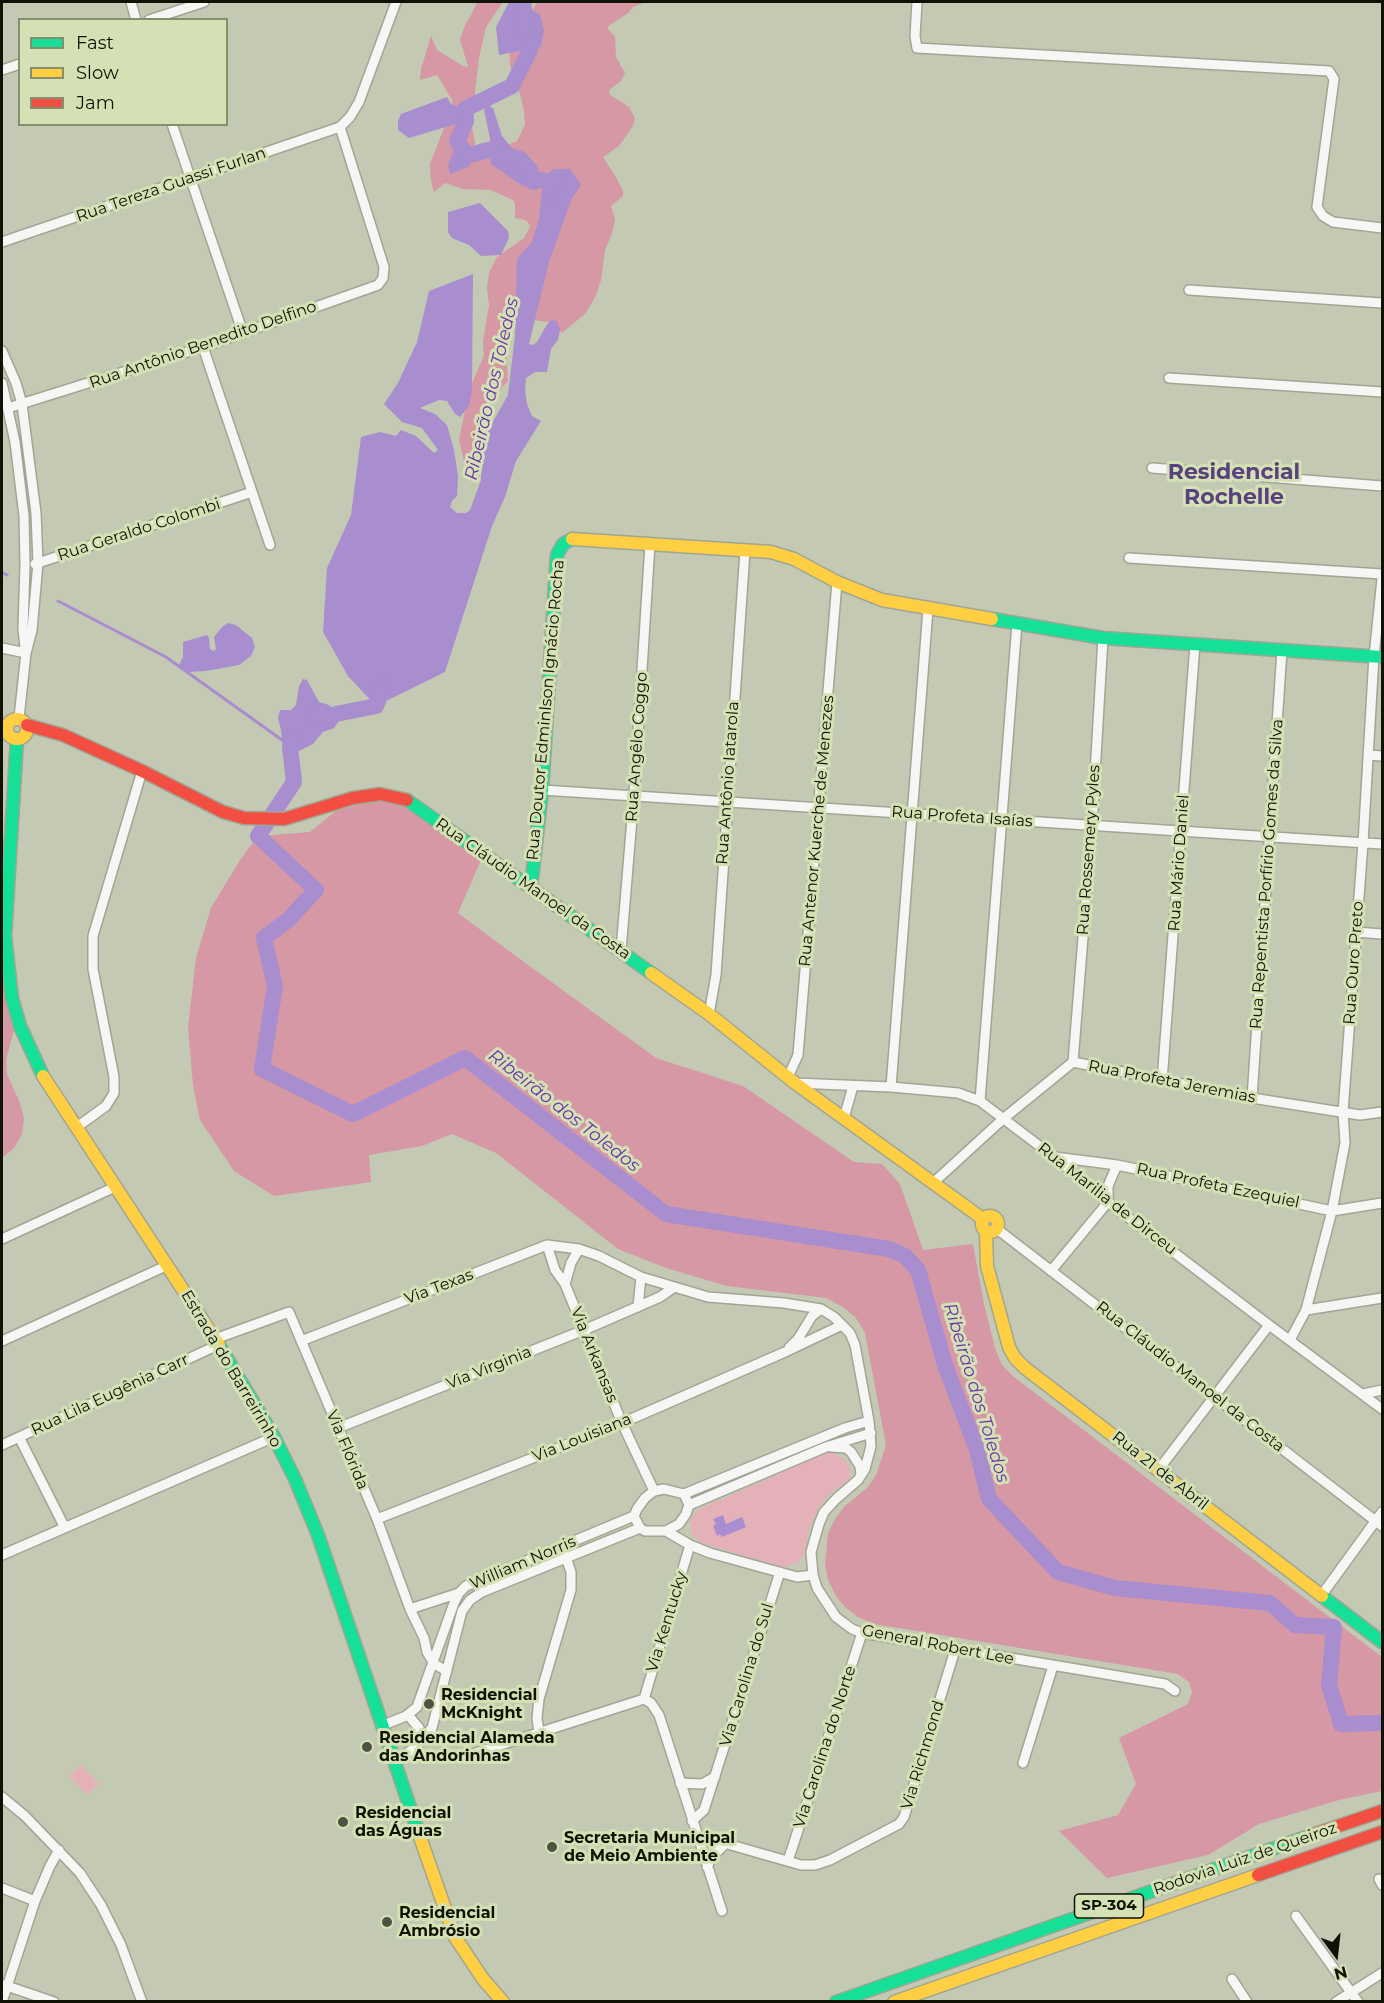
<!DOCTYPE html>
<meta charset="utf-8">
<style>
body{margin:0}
#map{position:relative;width:1384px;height:2003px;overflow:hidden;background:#c4c9b3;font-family:Montserrat,sans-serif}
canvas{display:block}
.frame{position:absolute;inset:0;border:3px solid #0f1204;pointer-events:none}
.legend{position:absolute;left:18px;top:18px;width:210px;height:108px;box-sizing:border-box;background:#d5e0b5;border:2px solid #868e6e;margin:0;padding:8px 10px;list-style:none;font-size:18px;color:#0f1204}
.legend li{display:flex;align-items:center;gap:12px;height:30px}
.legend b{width:30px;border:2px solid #868e6e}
.north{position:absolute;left:1306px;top:1925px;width:60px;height:60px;-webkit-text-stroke:4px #d5e0b5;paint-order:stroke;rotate:165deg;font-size:16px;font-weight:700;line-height:24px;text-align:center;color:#0f1204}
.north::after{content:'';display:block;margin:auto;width:21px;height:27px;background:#0f1204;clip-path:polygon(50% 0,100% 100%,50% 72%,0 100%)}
</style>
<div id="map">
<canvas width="1384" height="2003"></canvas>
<div class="frame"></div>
<ul class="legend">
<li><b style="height:8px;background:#16e098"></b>Fast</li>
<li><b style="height:8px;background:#ffcf43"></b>Slow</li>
<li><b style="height:8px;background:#f24e42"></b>Jam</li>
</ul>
<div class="north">N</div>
</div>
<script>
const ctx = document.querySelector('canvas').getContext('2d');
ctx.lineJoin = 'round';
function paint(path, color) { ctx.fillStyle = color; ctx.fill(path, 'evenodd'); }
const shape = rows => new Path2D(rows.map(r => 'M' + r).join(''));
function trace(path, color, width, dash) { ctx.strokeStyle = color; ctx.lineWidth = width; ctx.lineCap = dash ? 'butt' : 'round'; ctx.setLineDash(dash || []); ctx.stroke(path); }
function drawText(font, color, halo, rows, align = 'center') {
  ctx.font = font + ' Montserrat,sans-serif'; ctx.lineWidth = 6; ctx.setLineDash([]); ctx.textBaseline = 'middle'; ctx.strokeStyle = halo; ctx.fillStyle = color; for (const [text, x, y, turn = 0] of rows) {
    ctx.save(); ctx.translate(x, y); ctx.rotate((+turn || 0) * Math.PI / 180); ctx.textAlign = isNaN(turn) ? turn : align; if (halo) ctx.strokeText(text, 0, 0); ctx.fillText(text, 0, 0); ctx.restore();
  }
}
const green = shape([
 [826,1453,834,1453,846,1460,850,1469,850,1479,831,1493,819,1506,808,1532,806,1551,797,1564,780,1567,702,1543,692,1535,690,1522,693,1515,699,1509],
 [81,1765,99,1784,87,1795,69,1776]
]);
const forest = shape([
 [477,2,503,2,486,27,479,58,475,91,476,105,471,121,477,154,491,153,517,141,525,125,524,110,520,94,514,81,510,65,509,50,537,2,646,2,633,7,628,13,607,27,615,37,616,57,625,73,621,81,610,89,609,94,629,107,635,118,633,126,619,146,603,157,617,179,623,191,623,196,611,206,615,219,612,234,605,250,601,280,596,295,586,313,562,333,548,322,533,320,516,324,505,336,508,381,494,396,486,410,481,426,482,440,486,456,481,472,467,473,459,440,469,391,484,355,483,341,489,305,487,288,489,273,497,257,524,238,530,226,526,220,515,218,515,204,513,200,491,190,463,189,445,183,434,192,431,180,430,164,444,128,452,115,452,100,437,75,420,80,421,69,431,36,437,50,463,66,468,67,460,39,465,25,471,15],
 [381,800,410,808,481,860,458,913,513,954,656,1058,743,1086,854,1162,882,1164,900,1184,923,1250,973,1244,984,1304,995,1348,1002,1365,1014,1377,1382,1657,1382,1791,1339,1800,1259,1824,1208,1855,1107,1878,1059,1831,1118,1815,1136,1784,1119,1738,1188,1704,1192,1692,1189,1682,1178,1674,874,1624,858,1617,845,1607,836,1596,828,1580,825,1564,828,1533,835,1519,844,1507,867,1488,876,1475,886,1445,865,1333,856,1318,843,1307,826,1298,727,1286,666,1268,618,1249,496,1153,452,1134,422,1146,369,1155,371,1182,274,1196,234,1171,200,1120,193,1085,188,1027,196,958,211,908,240,860,258,836,310,832,337,810],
 [2,971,5,976,15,1026,6,1060,7,1074,20,1103,24,1119,22,1134,14,1148,2,1158]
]);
const water = shape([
 [509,2,532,2,530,10,540,14,544,31,541,47,499,55,496,27],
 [447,97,451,104,465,109,466,121,409,138,398,130,398,121,401,114],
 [487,105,493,108,502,136,530,170,533,182,524,187,491,164,488,150,490,139,484,110],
 [457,141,462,144,464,151,470,149,470,166,450,174,448,165],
 [553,169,570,169,581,185,572,198,549,262,529,344,533,345,537,342,546,326,551,320,557,321,560,330,558,340,551,349,547,372,535,372,526,378,525,390,527,404,532,416,541,421,516,461,505,497,492,526,445,672,376,706,348,676,323,632,327,568,351,515,361,437,380,432,396,436,401,430,416,436,434,453,438,450,422,428,402,422,384,404,398,383,417,342,429,291,473,274,472,391,469,406,460,417,455,414,447,401,439,400,420,408,435,414,447,425,454,450,458,476,457,496,452,501,450,507,457,513,466,513,470,510,481,480,482,441,508,395,515,335,517,259,532,242,539,219,543,180],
 [480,203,508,231,509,238,501,255,481,256,469,245,452,238,448,232,448,212],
 [228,623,236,625,252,638,255,647,251,656,239,665,206,671,188,672,179,665,183,657,183,642,207,635,209,638,210,649,214,651,216,649,214,637,222,627],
 [303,679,307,680,319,702,329,705,338,714,339,721,334,728,323,732,313,744,291,755,283,750,281,730,278,718,280,710,291,710,296,705,299,686],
 [723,1515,726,1524,742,1517,746,1527,722,1537,720,1534,717,1536,713,1526,716,1524,713,1519]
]);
const stream = shape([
 [2,572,7,575],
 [58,601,166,657,282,740]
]);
const river = shape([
 [523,2,530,50,512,86,465,109,466,121,457,141,464,151,470,155,488,150,520,159,530,170,533,182,536,180,549,181,553,185,551,195],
 [316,718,376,706,384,687],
 [296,736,290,747,294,782,258,836,316,890,288,920,264,938,275,986,262,1069,353,1114,465,1058,666,1214,889,1249,905,1256,918,1270,945,1365,977,1450,989,1499,1058,1572,1115,1588,1270,1603,1295,1625,1334,1627,1329,1685,1341,1724,1382,1723]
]);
const street = shape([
 [131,2,136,20],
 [917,2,915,36,917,48,1329,71,1334,79,1317,207,1323,216,1333,222,1382,228],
 [149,20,204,2],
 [2,70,20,64],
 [172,124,243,333],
 [2,242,340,127],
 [1189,290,1382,303],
 [203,347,270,545],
 [2,351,16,383,22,404,36,513,38,563,32,630,26,653,19,718],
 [1169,378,1382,392],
 [2,383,15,442,24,516,25,565,23,629,25,647],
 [8,408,203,347,378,285,383,278,384,267,340,127,350,117,359,102,396,2],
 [1152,468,1382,486],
 [1129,558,1382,574],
 [35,564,252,492],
 [2,648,26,653],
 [1368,755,1382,756],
 [542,790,1382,844],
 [1355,932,1382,934],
 [621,950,634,795,650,544],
 [709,1014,716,975,745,551],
 [1073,1062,1092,825,1103,638],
 [788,1077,798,1055,837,582],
 [1162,1081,1195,644],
 [795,1083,891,1087,958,1093,980,1101,1054,1157,1108,1202,1269,1325,1382,1409],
 [891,1087,928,609],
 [1252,1098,1282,650],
 [980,1101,1017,623],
 [844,1118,853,1086],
 [77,1127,106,1106,114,1093,114,1077,93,969,93,936,142,771],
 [1055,1157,1117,1165,1332,1211,1382,1203],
 [933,1183,1003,1119,1073,1062,1252,1098,1360,1115,1382,1112],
 [997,1229,1382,1526],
 [2,1239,115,1187],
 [547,1245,555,1270,565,1284,622,1423,654,1491],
 [1051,1271,1108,1202,1108,1186,1117,1165],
 [565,1284,571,1263,579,1249],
 [638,1307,641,1277],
 [1306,1310,1382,1298],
 [215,1339,289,1312,377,1519,410,1609,424,1638,427,1652,434,1664,447,1671],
 [1290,1340,1306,1310,1332,1211,1345,1143,1343,1112,1363,843,1374,656,1382,579],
 [2,1341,168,1265],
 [301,1341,547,1245,579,1249,599,1256,641,1277,708,1297,784,1303,821,1309,834,1317,850,1333,855,1345,869,1421,871,1446,865,1469,858,1480,836,1499,824,1512,819,1524,811,1552,813,1575,817,1588,836,1617,852,1629,862,1633,1165,1684,1175,1691],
 [789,1348,798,1339,812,1316,821,1309],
 [1363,1394,1382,1390],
 [338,1428,584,1330,660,1297,673,1288],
 [19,1437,65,1528],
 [2,1445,218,1345],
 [831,1447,846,1448,851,1452,860,1466,861,1475],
 [1159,1469,1269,1325],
 [664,1489,684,1494,689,1505,686,1514,679,1524,666,1531,645,1531,640,1528,634,1516,637,1509,645,1498,654,1491,664,1489],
 [684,1494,845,1428,869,1421],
 [689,1505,826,1447,871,1433],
 [377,1519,622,1423,785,1352,842,1325],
 [666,1531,690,1545,710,1553,797,1577,813,1575],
 [2,1555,274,1437],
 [1321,1596,1382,1512],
 [410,1609,459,1593],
 [644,1699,651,1703,659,1715,722,1911],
 [644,1699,690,1545],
 [408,1715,419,1728,422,1741],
 [381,1726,406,1716,417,1707,454,1603,459,1593,466,1586,634,1516],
 [539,1732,537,1718,539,1699,571,1590,571,1572,564,1552],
 [463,1757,644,1699],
 [394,1762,416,1747,432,1728,462,1611,470,1600,482,1592,640,1528],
 [1023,1763,1053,1666],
 [680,1783,702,1784,715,1777],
 [2,1797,25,1816,80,1873,101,1905,121,1945,142,2002],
 [692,1821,704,1810,780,1572],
 [696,1835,801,1865,815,1865,830,1860,899,1824,904,1817,955,1650],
 [788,1861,862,1633],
 [707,1867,712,1857,726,1843],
 [1379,1879,1382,1885],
 [2,1888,35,1901],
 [1296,1916,1358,2002],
 [1232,1979,1247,2002],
 [4,1985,54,2002],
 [2,2002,35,1901,50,1866,59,1850],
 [1336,2002,1382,1973]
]);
const fast = shape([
 [992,619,1103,638,1382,657],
 [17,739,5,936,12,998,20,1026,43,1076],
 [407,800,651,973],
 [531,887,542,790,557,555,563,544,572,539],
 [219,1345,274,1437,295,1479,318,1535,420,1837],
 [1322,1596,1382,1642],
 [836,2002,1309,1836]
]);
const slow = shape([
 [572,539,771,552,794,559,837,582,882,600,992,619],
 '7 729a10 10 0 1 1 20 0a10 10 0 1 1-20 0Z',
 [651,973,709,1014,795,1083,983,1219],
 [43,1076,219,1345],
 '982 1224a8 8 0 1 1 16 0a8 8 0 1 1-16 0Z',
 [986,1232,987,1266,1009,1347,1015,1358,1025,1368,1322,1596],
 [420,1837,455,1937,483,1979,503,2002],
 [894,2002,1258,1875]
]);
const jam = shape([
 [27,725,63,735,142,771,223,812,244,818,284,819,353,798,380,794,407,800],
 [1309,1836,1382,1811],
 [1258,1875,1382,1832]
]);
const markers = [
 [429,1704,6,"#4e5241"],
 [367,1747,6,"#4e5241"],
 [343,1822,6,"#4e5241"],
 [552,1847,6,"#4e5241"],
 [387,1922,6,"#4e5241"]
];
const shields = [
 [1109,1906,69]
];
const shieldNames = [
 ["SP-304",1109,1906]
];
const streetNames = [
 ["Rua Tereza Guassi Furlan",171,185,-19],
 ["Rua Antônio Benedito Delfino",203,345,-19],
 ["Rua Geraldo Colombi",139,530,-18],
 ["Rua Doutor Edminlson Ignácio Rocha",546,710,-85],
 ["Rua Angêlo Coggo",637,747,-86],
 ["Rua Antônio Iatarola",728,783,-86],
 ["Rua Profeta Isaías",962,817,4],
 ["Rua Antenor Kuerche de Menezes",817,831,-85],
 ["Rua Rossemery Pyles",1089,850,-86],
 ["Rua Mário Daniel",1179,863,-86],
 ["Rua Repentista Porfírio Gomes da Silva",1267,874,-86],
 ["Rua Cláudio Manoel da Costa",533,889,35],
 ["Rua Ouro Preto",1354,963,-86],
 ["Rua Profeta Jeremias",1172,1082,11],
 ["Rua Profeta Ezequiel",1218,1186,12],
 ["Rua Marilia de Dirceu",1107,1199,38],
 ["Via Texas",439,1287,-21],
 ["Via Arkansas",594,1355,68],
 ["Via Virginia",489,1368,-22],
 ["Estrada do Barreirinho",231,1369,59],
 ["Rua Cláudio Manoel da Costa",1190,1377,38],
 ["Rua Lila Eugênia Carr",110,1395,-25],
 ["Via Louisiana",582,1438,-22],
 ["Via Flórida",347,1450,67],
 ["Rua 21 de Abril",1160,1471,38],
 ["William Norris",523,1563,-23],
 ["Via Kentucky",667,1622,-73],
 ["General Robert Lee",938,1645,11],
 ["Via Carolina do Sul",747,1675,-73],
 ["Via Carolina do Norte",825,1747,-72],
 ["Via Richmond",923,1755,-73],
 ["Rodovia Luiz de Queiroz",1245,1859,-19]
];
const poiNames = [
 ["Residencial",441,1695],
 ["McKnight",441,1713],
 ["Residencial Alameda",379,1738],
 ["das Andorinhas",379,1756],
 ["Residencial",355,1813],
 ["das Águas",355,1831],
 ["Secretaria Municipal",564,1838],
 ["de Meio Ambiente",564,1856],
 ["Residencial",399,1913],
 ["Ambrósio",399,1931]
];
const waterNames = [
 ["Ribeirão dos Toledos",492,389,-77],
 ["Ribeirão dos Toledos",564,1111,38],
 ["Ribeirão dos Toledos",976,1393,73]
];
const districtNames = [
 ["Residencial",1234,473],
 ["Rochelle",1234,498]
];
paint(green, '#e4b1b8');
paint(forest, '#d598a4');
paint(water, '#a88ece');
trace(stream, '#a88ece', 3);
trace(river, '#a88ece', 16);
trace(street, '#a1a594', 12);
trace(fast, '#a1a594', 15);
trace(slow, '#a1a594', 15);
trace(jam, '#a1a594', 15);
trace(street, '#f6f7f4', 9);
trace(fast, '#16e098', 12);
trace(slow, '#ffcf43', 12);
trace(jam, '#f24e42', 12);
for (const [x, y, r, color] of markers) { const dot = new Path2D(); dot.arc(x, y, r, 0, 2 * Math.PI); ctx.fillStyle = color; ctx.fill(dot); trace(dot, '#d5e0b5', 2); }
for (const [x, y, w] of shields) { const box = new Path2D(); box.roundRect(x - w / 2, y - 12, w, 24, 4.5); ctx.fillStyle = '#d5e0b5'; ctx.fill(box); trace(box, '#0f1204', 1.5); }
drawText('bold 15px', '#0f1204', null, shieldNames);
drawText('16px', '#0f1204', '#d5e0b5', streetNames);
drawText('bold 16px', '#0f1204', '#d5e0b5', poiNames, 'left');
drawText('italic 18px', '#6934ab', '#d5e0b5', waterNames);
drawText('bold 22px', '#58417e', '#d5e0b5', districtNames);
</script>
